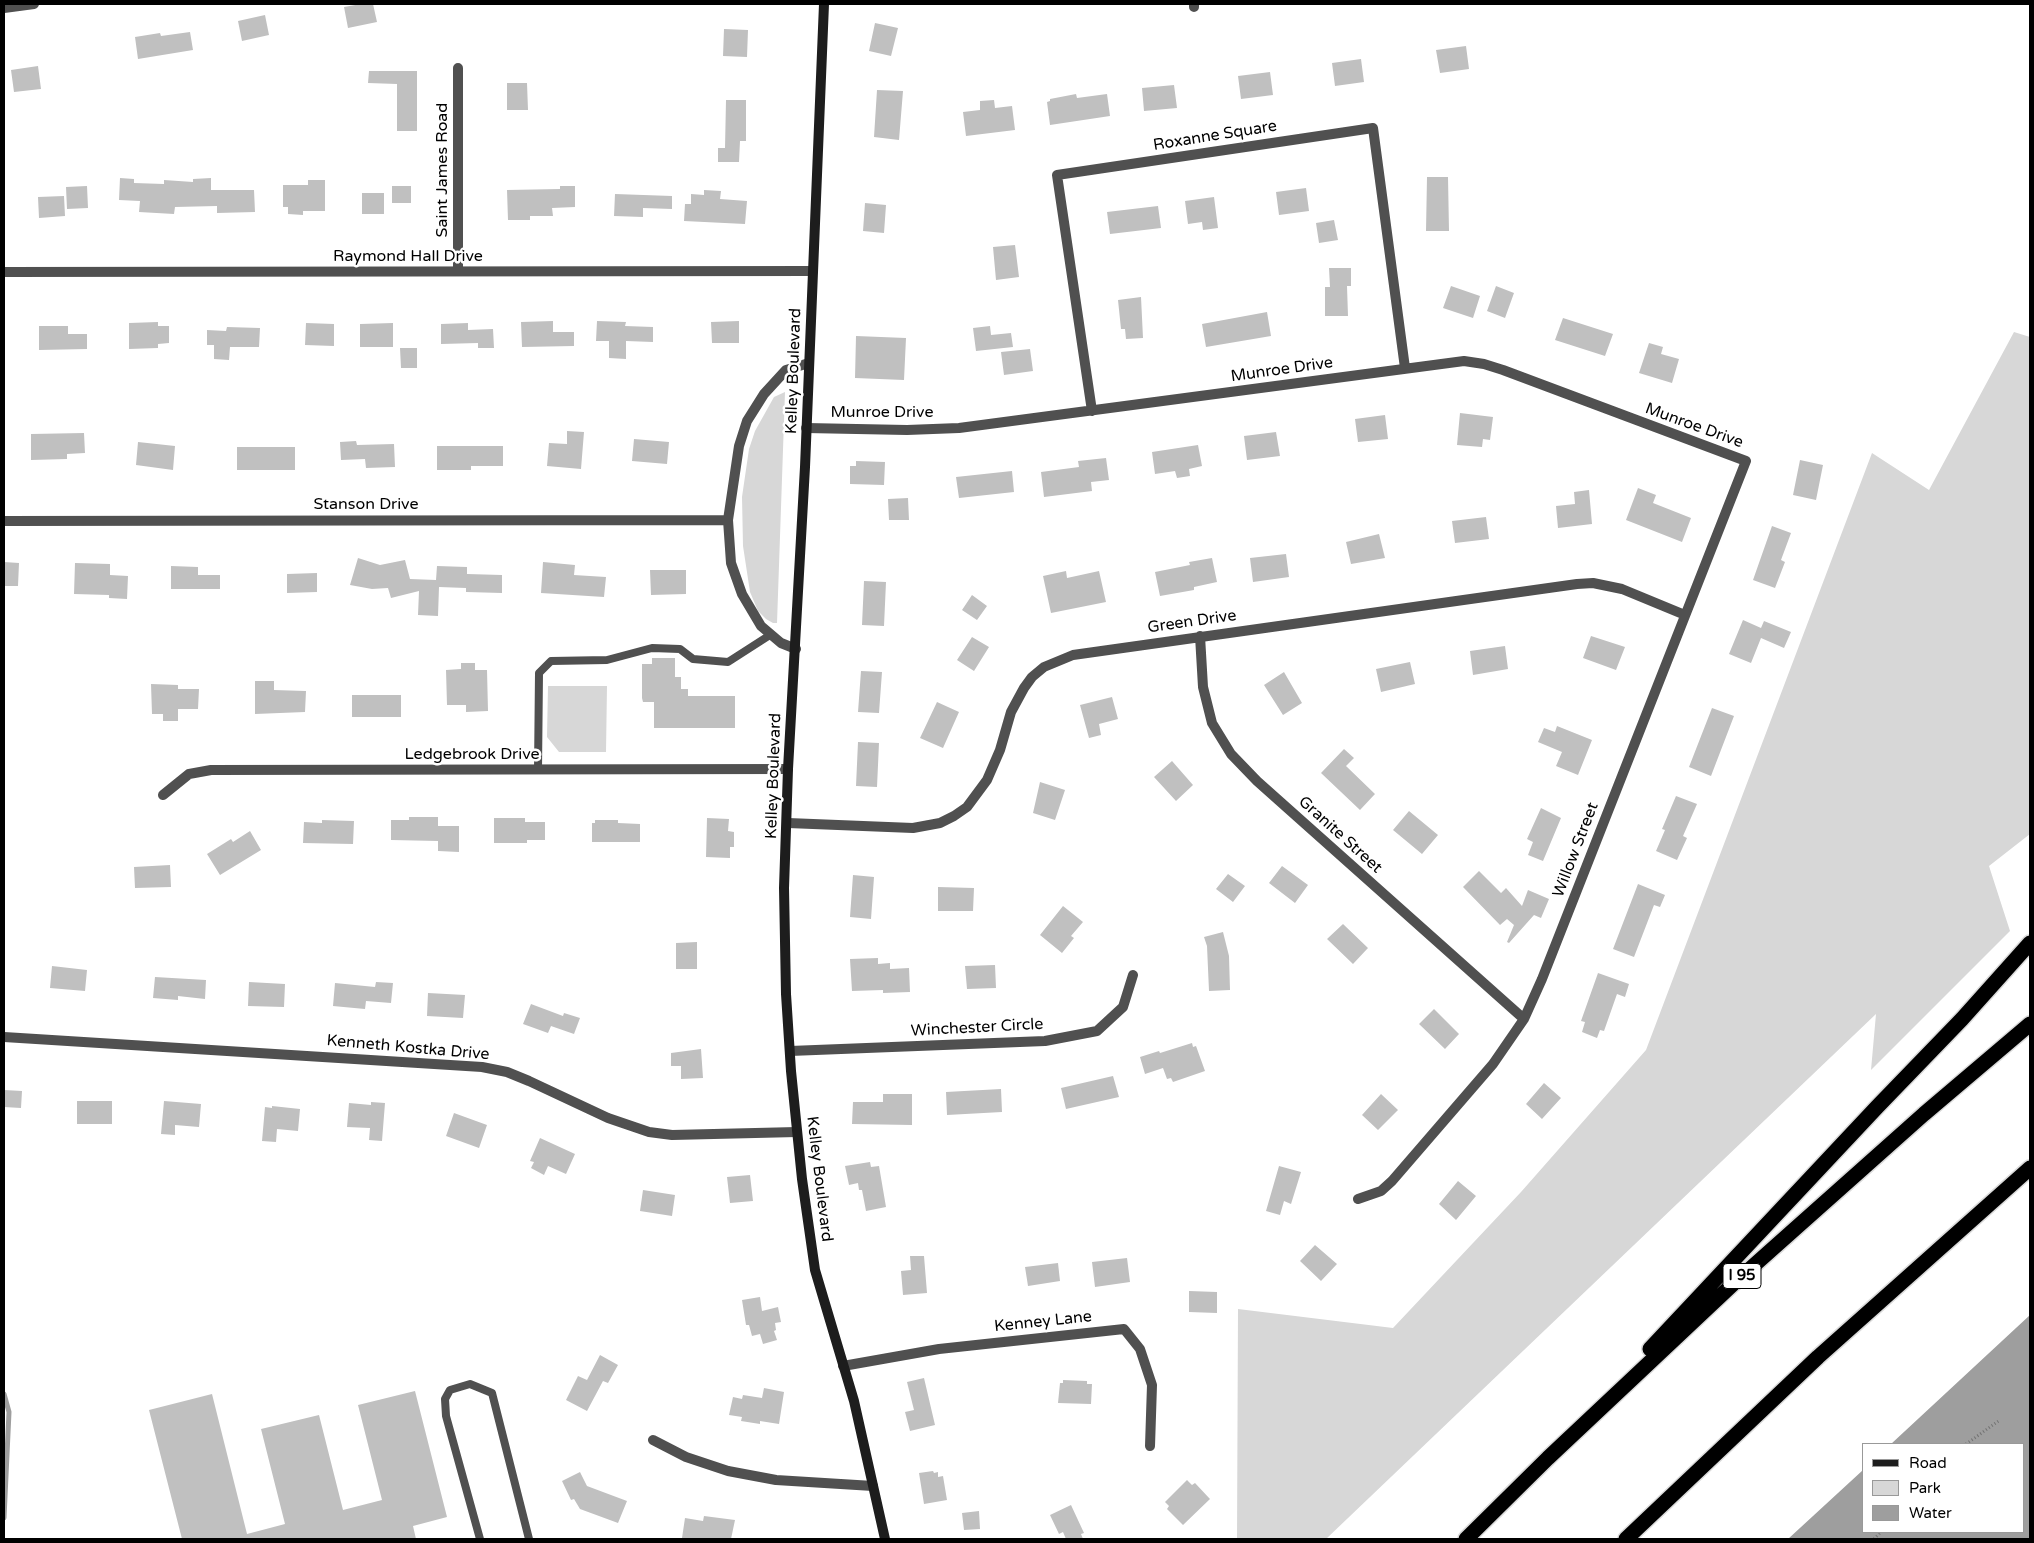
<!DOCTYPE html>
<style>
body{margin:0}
#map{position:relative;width:2034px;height:1543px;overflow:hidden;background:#fff;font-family:"Varela Round",sans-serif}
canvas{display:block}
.frame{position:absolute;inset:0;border:5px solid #000;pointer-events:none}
.legend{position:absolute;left:1862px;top:1443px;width:162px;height:90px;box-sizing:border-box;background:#fff;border:1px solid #999;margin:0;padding:6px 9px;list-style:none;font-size:15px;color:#000}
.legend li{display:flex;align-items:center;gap:10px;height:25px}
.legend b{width:25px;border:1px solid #999}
</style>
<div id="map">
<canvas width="2034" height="1543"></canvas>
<div class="frame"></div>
<ul class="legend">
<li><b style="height:6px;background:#1d1d1d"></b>Road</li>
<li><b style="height:14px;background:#d7d7d7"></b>Park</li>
<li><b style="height:14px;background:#9e9e9e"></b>Water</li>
</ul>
</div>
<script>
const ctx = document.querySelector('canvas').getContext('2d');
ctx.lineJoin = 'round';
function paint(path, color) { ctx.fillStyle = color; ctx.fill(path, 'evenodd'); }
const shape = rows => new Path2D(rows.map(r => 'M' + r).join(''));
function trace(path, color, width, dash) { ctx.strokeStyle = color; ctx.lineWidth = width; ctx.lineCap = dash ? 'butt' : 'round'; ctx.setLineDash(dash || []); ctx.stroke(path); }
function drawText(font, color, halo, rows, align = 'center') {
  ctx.font = font + ' "Varela Round",sans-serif'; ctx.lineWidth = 5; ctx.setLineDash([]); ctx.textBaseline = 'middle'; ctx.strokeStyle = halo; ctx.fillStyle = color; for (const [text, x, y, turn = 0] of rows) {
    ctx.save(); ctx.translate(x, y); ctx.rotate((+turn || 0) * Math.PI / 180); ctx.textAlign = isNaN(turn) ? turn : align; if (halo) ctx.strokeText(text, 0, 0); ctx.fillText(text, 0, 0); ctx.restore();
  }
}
const green = shape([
 [2014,332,2030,337,2030,834,1989,866,2010,931,1871,1070,1876,1014,1326,1539,1237,1539,1238,1309,1393,1328,1521,1192,1646,1050,1872,453,1929,490],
 [785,392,777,623,773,623,766,619,758,611,750,592,743,546,742,497,749,449,755,431,774,397],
 [548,686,607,686,606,752,559,752,547,737]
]);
const water = shape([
 [2030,1315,2030,1539,1788,1539,1863,1470,1863,1532,2023,1532,2023,1444,1891,1444]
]);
const stream = shape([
 [4,1394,9,1412,4,1518]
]);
const building = shape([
 [361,4,373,4,377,22,348,28,344,7],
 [265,15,269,35,242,41,238,21],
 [875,23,898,28,891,56,869,51],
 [724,29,748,30,747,57,723,56],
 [190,32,193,50,138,59,135,37,160,33,161,36],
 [1466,46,1469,69,1440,73,1436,50],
 [1361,59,1364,82,1335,86,1332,63],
 [38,66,41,89,14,92,11,70],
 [369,71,417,71,417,131,397,131,397,84,368,83],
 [1270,72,1273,95,1241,99,1238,76],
 [507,83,527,83,528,110,507,110],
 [1174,85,1177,108,1144,111,1142,88],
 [877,90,903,91,899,140,874,137],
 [1076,94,1077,98,1107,94,1110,116,1050,125,1047,102,1050,101,1050,99],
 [726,100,746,100,746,141,740,141,739,162,718,162,718,148,725,148],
 [994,100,995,108,1012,106,1015,130,966,136,963,112,980,110,980,101],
 [1427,177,1448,177,1449,231,1426,231],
 [120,178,134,179,134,183,164,184,164,180,193,182,193,179,211,178,211,190,254,190,255,212,217,213,217,206,175,207,174,214,139,212,140,201,119,200],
 [308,180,325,180,325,211,303,211,303,215,288,214,288,207,283,207,283,185,308,185],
 [87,186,88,208,67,209,66,187],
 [392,186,411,186,411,203,392,203],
 [560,186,575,186,575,207,552,208,553,216,530,216,530,220,508,220,507,190,560,189],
 [1306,188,1309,211,1279,215,1276,192],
 [704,190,721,191,720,199,747,201,745,224,684,221,685,204,691,204,691,194,704,195],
 [362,193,384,193,384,214,362,214],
 [615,194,672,196,672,209,643,208,643,217,614,216],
 [64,196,65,216,39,218,38,197],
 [1214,197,1218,228,1203,230,1202,222,1188,224,1185,201],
 [865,203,886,205,884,233,863,231],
 [1158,206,1161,228,1110,234,1107,212],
 [1334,220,1338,240,1319,243,1316,223],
 [1015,245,1019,277,996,280,993,247],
 [1329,268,1351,268,1351,286,1347,286,1348,316,1325,316,1325,287,1330,287],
 [1451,286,1480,296,1473,318,1443,308],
 [1496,286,1514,293,1505,318,1487,311],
 [1141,297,1143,338,1126,339,1125,329,1121,329,1118,300],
 [1267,312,1271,336,1206,347,1202,324],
 [1563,318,1613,334,1605,356,1555,340],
 [553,321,553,332,574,332,574,346,522,347,521,322],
 [597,321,626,322,625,326,653,327,653,342,626,341,626,359,609,358,609,341,596,341],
 [739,321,739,343,712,343,711,322],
 [158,322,158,326,169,326,169,343,158,344,158,348,129,349,129,323],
 [306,323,334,324,334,346,305,345],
 [393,323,393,347,360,347,360,324],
 [468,323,468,330,493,329,494,348,478,348,478,343,441,344,441,324],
 [39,326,68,326,68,334,87,334,87,349,39,350],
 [990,326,991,335,1011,333,1013,347,976,351,973,328],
 [227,327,260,328,259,347,230,347,229,360,214,359,214,345,207,345,207,330,226,331],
 [856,336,906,338,904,380,855,378],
 [1649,343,1663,347,1661,354,1679,359,1672,383,1639,373],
 [400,348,417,348,417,368,401,368],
 [1030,349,1033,371,1004,375,1001,352],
 [1460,413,1493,417,1490,440,1483,439,1482,447,1457,445],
 [1385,415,1388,439,1358,442,1355,419],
 [567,431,584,432,581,469,547,466,549,443,567,444],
 [1276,432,1280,456,1247,460,1244,436],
 [84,433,85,453,67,454,67,459,31,460,31,434],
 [634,439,669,442,667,464,632,461],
 [356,441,357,445,394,444,395,467,366,468,365,459,341,460,340,442],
 [138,442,175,446,173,470,136,465],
 [1198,445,1202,466,1189,469,1190,476,1177,478,1175,471,1155,474,1152,452],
 [437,446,503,446,503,466,471,466,471,470,437,470],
 [237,447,295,447,295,470,237,470],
 [1106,458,1109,480,1091,482,1092,491,1044,497,1041,472,1079,467,1078,461],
 [1800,460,1823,465,1816,500,1793,495],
 [856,461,885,462,884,485,850,484,850,466,856,466],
 [1012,471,1014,492,959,498,956,477],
 [1638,488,1656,495,1653,503,1691,518,1682,542,1626,520],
 [1589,490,1592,524,1558,528,1556,506,1575,504,1574,492],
 [908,498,909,520,889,520,888,499],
 [1486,517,1489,539,1455,543,1452,521],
 [1772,526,1791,533,1781,560,1785,562,1775,588,1753,580],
 [1379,534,1385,558,1351,564,1346,542],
 [1286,554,1289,577,1253,582,1250,558],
 [358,558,380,565,405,560,410,579,436,580,437,566,467,567,467,574,502,575,502,593,466,592,466,588,439,587,438,616,418,615,419,591,391,598,388,588,372,589,350,585],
 [1212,558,1217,582,1194,587,1194,590,1160,596,1155,572,1190,565,1189,562],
 [4,562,19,563,18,586,4,586],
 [543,562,575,565,574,575,606,577,604,597,541,593],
 [75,563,110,564,110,575,128,576,127,599,109,598,109,595,74,594],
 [171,566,198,567,198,575,220,575,220,589,171,589],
 [650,570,686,570,686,594,651,595],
 [1066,571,1067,578,1099,571,1106,602,1051,613,1043,576],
 [317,573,317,592,287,593,287,574],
 [864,581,886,582,884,626,862,625],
 [972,595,987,606,977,620,962,610],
 [1743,620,1761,628,1764,621,1791,632,1784,648,1761,638,1751,663,1729,654],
 [1591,636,1625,647,1616,670,1583,658],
 [972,637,989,647,974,671,957,660],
 [1505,646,1508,669,1473,675,1470,651],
 [652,658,675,658,675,677,681,677,681,689,688,689,688,696,735,696,735,728,654,728,654,702,643,702,642,698,642,664,652,664],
 [1410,662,1415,684,1381,692,1376,669],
 [461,663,475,663,475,670,487,670,488,711,466,712,466,705,447,705,446,670,461,669],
 [861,671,882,672,879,713,858,712],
 [1284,672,1302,703,1283,715,1264,685],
 [255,681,274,681,274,690,306,691,305,712,255,714],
 [151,684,178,685,178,689,199,689,198,709,178,709,178,721,163,721,163,714,152,714],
 [352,695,401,695,401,717,352,717],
 [1112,697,1118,719,1099,724,1101,735,1089,738,1080,705],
 [937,702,959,712,943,748,920,738],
 [1712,708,1734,716,1711,776,1689,767],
 [1557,726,1592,740,1578,775,1556,766,1562,752,1538,742,1544,728,1555,732],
 [858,742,879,743,877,787,856,786],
 [1344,749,1354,758,1346,766,1375,794,1360,810,1321,773],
 [1172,761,1193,785,1176,801,1154,777],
 [1040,782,1065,790,1055,820,1033,813],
 [1676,796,1697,804,1683,836,1687,838,1677,860,1656,851,1665,830,1662,829],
 [1541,808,1561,818,1543,861,1528,855,1533,842,1527,839],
 [1409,811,1438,835,1422,854,1393,830],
 [409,817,438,817,438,826,459,826,459,852,438,851,438,841,391,840,391,820,409,820],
 [494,818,525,818,525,822,545,822,545,840,527,840,527,843,494,843],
 [707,818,729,819,728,831,734,832,734,847,730,847,730,858,706,857],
 [322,820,354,821,353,844,303,843,304,822,322,823],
 [595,820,618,820,618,823,640,824,640,842,592,842,592,823,595,823],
 [250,831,261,850,220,875,207,854,231,839,233,842],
 [170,865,171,887,135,888,134,867],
 [1282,866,1308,885,1295,903,1269,883],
 [1479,871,1501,893,1506,888,1522,906,1528,890,1549,899,1541,918,1534,915,1509,943,1507,942,1514,925,1507,919,1500,925,1463,887],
 [1228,874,1245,886,1233,902,1216,889],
 [853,875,874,877,871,919,850,917],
 [1638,884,1665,895,1660,907,1654,905,1634,957,1613,949],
 [938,887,974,888,973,911,938,911],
 [1063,906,1083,922,1071,936,1074,938,1062,953,1040,935],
 [1343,924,1368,948,1353,964,1327,939],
 [1223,932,1229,956,1230,990,1209,991,1207,946,1204,937],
 [697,942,697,969,676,969,676,943],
 [878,958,878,964,890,963,890,969,909,968,910,992,883,993,883,990,852,991,850,959],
 [995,965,996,988,967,989,965,966],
 [52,966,87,970,85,991,50,988],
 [1598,973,1629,984,1625,997,1617,994,1604,1031,1600,1030,1597,1038,1582,1032,1585,1022,1581,1021],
 [155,977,206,980,205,999,178,996,178,1000,153,998],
 [249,982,285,984,284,1007,248,1006],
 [376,982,393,983,391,1003,366,1001,365,1009,333,1006,335,983,375,987],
 [428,993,465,995,463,1018,427,1016],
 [531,1004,563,1016,564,1013,580,1018,574,1034,551,1026,548,1033,523,1024],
 [1434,1009,1459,1034,1445,1049,1419,1024],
 [1192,1043,1193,1047,1196,1046,1205,1071,1173,1082,1171,1078,1167,1079,1163,1068,1145,1074,1140,1057,1159,1051,1160,1053],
 [701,1049,703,1078,681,1079,681,1066,671,1066,671,1053],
 [1113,1076,1119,1097,1066,1109,1061,1088],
 [1544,1083,1561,1098,1542,1119,1526,1104],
 [1001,1089,1002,1112,947,1115,946,1092],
 [4,1090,22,1091,21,1108,4,1107],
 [883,1094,912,1094,912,1125,852,1124,853,1102,883,1102],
 [1381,1094,1398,1110,1378,1130,1362,1115],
 [77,1101,112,1101,112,1124,77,1124],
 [164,1101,201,1104,199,1127,175,1125,175,1135,161,1134],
 [371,1102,385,1103,382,1141,369,1140,370,1128,347,1127,349,1103,371,1105],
 [272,1106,300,1109,298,1131,277,1129,276,1142,262,1141,265,1107,272,1108],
 [454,1113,487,1125,479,1148,446,1136],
 [540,1138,575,1154,566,1174,548,1166,544,1175,531,1168,534,1162,530,1161],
 [870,1162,871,1167,879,1166,886,1207,866,1211,862,1190,859,1190,858,1183,849,1185,845,1166],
 [1279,1166,1301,1172,1291,1204,1284,1201,1280,1215,1266,1211],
 [750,1175,753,1201,730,1203,727,1177],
 [1458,1181,1476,1196,1456,1220,1439,1204],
 [643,1190,675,1195,672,1216,640,1211],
 [1315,1245,1337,1264,1321,1281,1300,1261],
 [910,1256,924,1256,927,1293,903,1295,901,1271,911,1270],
 [1127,1258,1130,1282,1095,1287,1092,1262],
 [1058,1263,1060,1281,1028,1286,1025,1267],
 [1189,1291,1217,1292,1217,1313,1189,1312],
 [760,1297,762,1311,778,1307,781,1322,775,1323,776,1330,774,1331,777,1340,763,1344,760,1334,752,1336,749,1325,746,1325,742,1300],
 [600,1355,618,1365,608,1383,603,1381,587,1411,566,1400,578,1376,587,1380],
 [924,1378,935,1425,910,1431,905,1412,914,1410,907,1382],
 [1063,1380,1087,1381,1087,1384,1092,1384,1091,1404,1058,1403,1060,1383,1063,1383],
 [764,1388,784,1392,779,1424,760,1421,760,1424,741,1421,742,1417,729,1415,733,1397,742,1399,743,1395,762,1398],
 [415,1391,447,1517,413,1526,416,1539,182,1539,149,1410,212,1394,247,1534,285,1524,261,1429,319,1415,343,1510,382,1500,358,1405],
 [933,1471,934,1473,938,1472,938,1477,943,1476,947,1500,924,1504,919,1473],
 [580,1472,587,1486,627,1501,618,1523,580,1509,574,1499,571,1500,562,1481],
 [1187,1480,1192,1485,1195,1483,1210,1499,1183,1525,1167,1509,1169,1506,1165,1502],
 [1071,1505,1084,1533,1081,1534,1083,1539,1066,1539,1063,1532,1059,1534,1050,1515],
 [979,1511,980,1529,964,1530,962,1513],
 [704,1516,735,1520,731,1539,682,1538,685,1518,703,1521]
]);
const path = shape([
 [1966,1444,2000,1420],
 [1874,1539,1881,1532]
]);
const lane = shape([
 [538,770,539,673,551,661,607,660,652,648,680,649,693,659,728,662,770,635],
 [480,1539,446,1416,445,1399,450,1390,470,1384,492,1393,529,1539]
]);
const street = shape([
 [1194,7,1194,4],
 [4,8,34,4],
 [458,68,458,271],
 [4,272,813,271],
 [1092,411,1057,175,1373,128,1405,368],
 [806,428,907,430,959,428,1464,361,1484,364,1503,370,1746,461,1542,979,1524,1019,1493,1064,1392,1181,1381,1191,1358,1199],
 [4,521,728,520],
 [1200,636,1203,687,1212,723,1231,754,1257,781,1524,1019],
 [796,649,781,643,761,626,742,594,731,563,728,520,739,446,747,421,764,394,786,370,809,363],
 [163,795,189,774,211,770,788,769],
 [788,823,913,828,940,823,954,816,967,807,987,780,1000,750,1011,712,1024,688,1032,677,1044,667,1073,655,1577,584,1593,583,1622,589,1685,615],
 [4,1037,482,1067,507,1072,529,1081,608,1118,649,1132,672,1135,797,1132],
 [790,1051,1045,1041,1097,1031,1123,1007,1133,975],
 [843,1366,939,1349,1124,1329,1140,1349,1152,1385,1150,1446],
 [653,1440,686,1457,728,1471,776,1480,873,1486]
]);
const secondary = shape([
 [824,4,805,467,788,769,784,888,786,994,791,1071,802,1179,815,1270,854,1401,885,1539]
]);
const highway = shape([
 [1650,1349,1877,1107,1962,1019,2030,943],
 [1466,1539,1548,1458,1733,1284,1924,1114,2030,1024],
 [1626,1539,1818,1357,2030,1168]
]);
const shields = [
 [1742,1276,38]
];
const shieldNames = [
 ["I 95",1742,1276]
];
const streetNames = [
 ["Roxanne Square",1215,136,-9],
 ["Saint James Road",443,170,-90],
 ["Raymond Hall Drive",408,257],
 ["Munroe Drive",1282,370,-8],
 ["Kelley Boulevard",794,371,-88],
 ["Munroe Drive",882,413],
 ["Munroe Drive",1694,426,20],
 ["Stanson Drive",366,505],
 ["Green Drive",1192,622,-8],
 ["Ledgebrook Drive",472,755],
 ["Kelley Boulevard",774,776,-88],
 ["Granite Street",1340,835,42],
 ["Willow Street",1576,850,-69],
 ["Winchester Circle",977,1028,-3],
 ["Kenneth Kostka Drive",408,1048,5],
 ["Kelley Boulevard",819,1179,83],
 ["Kenney Lane",1043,1322,-6]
];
paint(green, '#d7d7d7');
paint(water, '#9e9e9e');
trace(stream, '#9e9e9e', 5);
paint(building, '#c0c0c0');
trace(highway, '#dbdbdb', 18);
trace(path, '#727272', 3, [1, 2.5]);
trace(lane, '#505050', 8);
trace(street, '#505050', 10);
trace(secondary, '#1d1d1d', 10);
trace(highway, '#000', 15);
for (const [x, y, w] of shields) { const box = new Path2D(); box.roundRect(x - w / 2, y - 12.5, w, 25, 4); ctx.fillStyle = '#fff'; ctx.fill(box); trace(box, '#000', 1); }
drawText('bold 15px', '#000', null, shieldNames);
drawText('16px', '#000', '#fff', streetNames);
</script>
